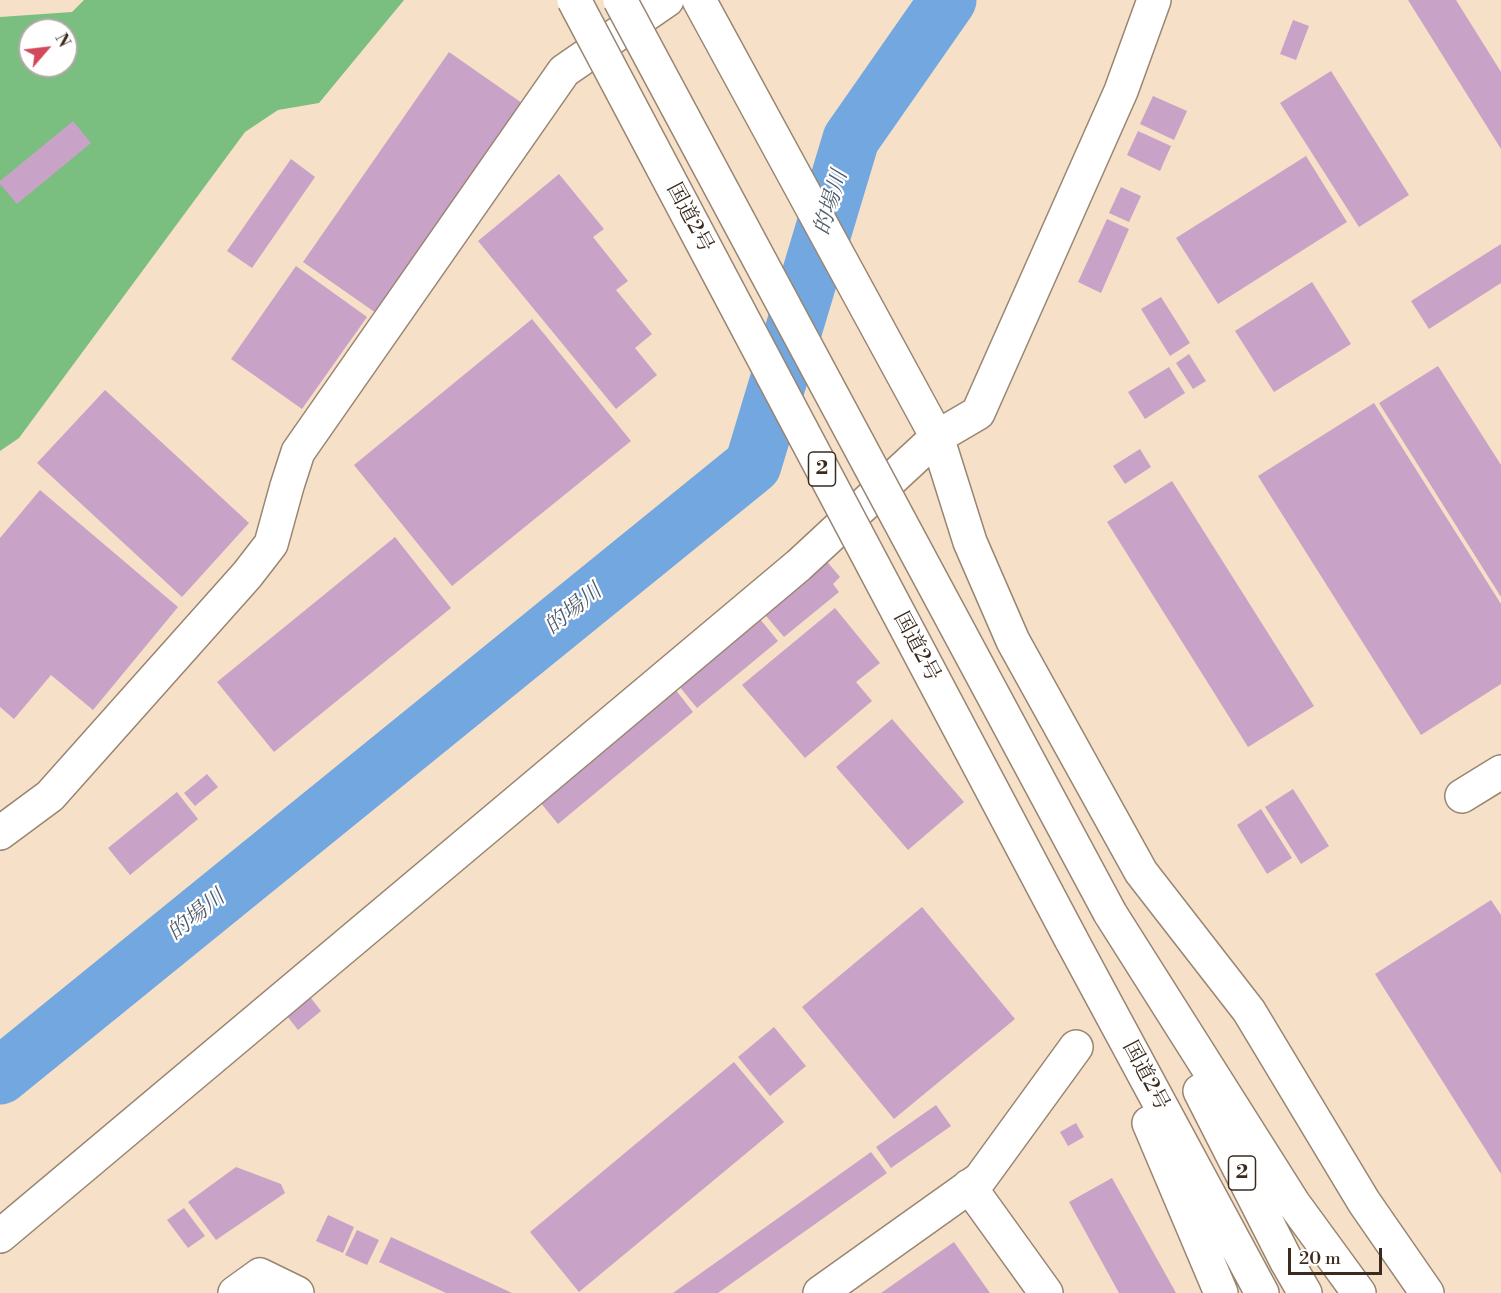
<!DOCTYPE html>
<meta charset="utf-8">
<style>
body{margin:0}
#map{position:relative;width:1501px;height:1293px;overflow:hidden;background:#f6e0c7;font-family:"Libre Bodoni",serif}
canvas{display:block}
.north{position:absolute;left:18px;top:18px;width:60px;height:60px;box-sizing:border-box;background:#fff;border:2px solid #b1aaa5;border-radius:50%;rotate:62deg;font-size:16px;font-weight:700;line-height:24px;text-align:center;color:#3b2a1e}
.north::after{content:'';display:block;margin:auto;width:21px;height:27px;background:#d1495b;clip-path:polygon(50% 0,100% 100%,50% 72%,0 100%)}
.scale{position:absolute;left:1288px;top:1248px;width:94px;height:27px;box-sizing:border-box;border:3px solid #3b2a1e;border-top:0;padding-left:8px;font-size:18px;line-height:21px;white-space:nowrap;color:#3b2a1e;-webkit-text-stroke:4px #fff;paint-order:stroke}
</style>
<div id="map">
<canvas width="1501" height="1293"></canvas>
<div class="north">N</div>
<div class="scale">20 m</div>
</div>
<script>
const ctx = document.querySelector('canvas').getContext('2d');
ctx.lineJoin = 'round';
function paint(path, color) { ctx.fillStyle = color; ctx.fill(path, 'evenodd'); }
const shape = rows => new Path2D(rows.map(r => 'M' + r).join(''));
function trace(path, color, width, dash) { ctx.strokeStyle = color; ctx.lineWidth = width; ctx.lineCap = dash ? 'butt' : 'round'; ctx.setLineDash(dash || []); ctx.stroke(path); }
function drawText(font, color, halo, rows, align = 'center') {
  ctx.font = font + ' "Libre Bodoni","Noto Serif JP",serif'; ctx.lineWidth = 4.5; ctx.setLineDash([]); ctx.textBaseline = 'middle'; ctx.strokeStyle = halo; ctx.fillStyle = color; for (const [text, x, y, turn = 0] of rows) {
    ctx.save(); ctx.translate(x, y); ctx.rotate((+turn || 0) * Math.PI / 180); ctx.textAlign = isNaN(turn) ? turn : align; if (halo) ctx.strokeText(text, 0, 0); ctx.fillText(text, 0, 0); ctx.restore();
  }
}
const forest = shape([
 [84,0,404,0,319,103,278,110,245,132,19,438,0,451,0,17,72,12],
 [30,30,66,30,66,66,30,66]
]);
const river = shape([
 [0,1076,753,465,851,139,948,0]
]);
const building = shape([
 [1408,0,1456,0,1501,72,1501,149],
 [1293,20,1309,26,1296,60,1280,54],
 [449,52,522,103,376,313,303,262],
 [1331,71,1409,195,1359,227,1280,103],
 [1153,96,1187,111,1174,140,1140,124],
 [73,121,91,143,17,204,0,184,0,181],
 [1138,131,1171,146,1160,171,1127,155],
 [1306,156,1347,222,1218,304,1176,238],
 [291,159,315,177,252,268,227,251],
 [559,174,604,229,593,237,628,281,616,290,652,334,635,348,657,375,616,409,478,241],
 [1121,187,1141,196,1129,222,1109,213],
 [1107,219,1129,229,1101,293,1078,282],
 [1501,244,1501,283,1429,329,1411,301],
 [296,266,367,317,302,409,231,359],
 [1312,282,1351,344,1274,392,1235,331],
 [1161,297,1190,343,1170,356,1141,309],
 [532,319,631,441,452,586,354,465],
 [1189,354,1206,381,1193,389,1176,363],
 [1438,366,1501,465,1501,597,1379,403],
 [1169,367,1185,393,1145,419,1128,392],
 [105,390,249,523,182,597,37,463],
 [1374,403,1501,604,1501,684,1421,735,1258,476],
 [1140,449,1151,467,1125,484,1113,466],
 [1172,481,1314,706,1248,747,1107,522],
 [40,490,178,607,93,710,51,675,14,719,0,707,0,538],
 [395,537,451,608,274,752,217,682],
 [824,558,840,577,833,584,839,592,784,637,761,610],
 [835,608,880,663,856,682,872,701,805,758,742,685],
 [755,613,778,641,697,708,674,680],
 [671,684,693,712,558,824,535,796],
 [892,719,964,802,908,850,836,767],
 [207,774,218,787,195,806,184,793],
 [1293,789,1329,846,1301,864,1265,807],
 [177,792,198,819,130,875,108,848],
 [1261,809,1292,858,1267,874,1237,825],
 [1491,900,1501,915,1501,1174,1375,974],
 [922,907,1015,1019,894,1119,802,1007],
 [304,989,321,1011,298,1030,280,1007],
 [774,1027,806,1066,770,1096,738,1057],
 [734,1062,784,1122,579,1292,530,1232],
 [936,1105,951,1126,891,1168,876,1147],
 [1076,1123,1084,1137,1068,1146,1060,1132],
 [871,1152,887,1173,718,1293,673,1293],
 [236,1167,281,1184,285,1193,216,1240,188,1202],
 [1112,1178,1176,1293,1119,1293,1069,1202],
 [184,1208,205,1236,188,1248,167,1220],
 [328,1215,354,1227,343,1253,316,1241],
 [357,1230,379,1240,367,1265,345,1255],
 [391,1237,512,1293,446,1293,379,1262],
 [954,1242,990,1293,881,1293]
]);
const minor = shape([
 [699,0,937,437,970,542,1013,641,1141,872,1249,1011,1364,1202,1427,1293],
 [1462,796,1501,772],
 [0,833,50,796,247,575,271,544,287,486,298,452,564,71,667,0],
 [969,1186,1046,1293],
 [0,1236,799,565,937,437,978,413,1121,91,1154,0],
 [235,1293,260,1275,297,1293],
 [820,1293,980,1179,1076,1047]
]);
const highway = shape([
 [1110,913,1294,1204,1359,1293],
 [1071,939,1262,1293],
 [1200,1091,1287,1262,1305,1293],
 [1149,1123,1221,1293]
]);
const highwayBridge = shape([
 [574,0,1071,939],
 [620,0,1110,913]
]);
const shields = [
 [822,469,27],
 [1242,1173,27]
];
const shieldNames = [
 ["2",822,469],
 ["2",1242,1173]
];
const streetNames = [
 ["国道2号",689,218,62],
 ["国道2号",916,647,62],
 ["国道2号",1145,1076,62]
];
const waterNames = [
 ["的場川",832,203,-73],
 ["的場川",574,610,-39],
 ["的場川",197,916,-39]
];
paint(forest, '#7abe80');
trace(river, '#73a7df', 57);
paint(building, '#c9a2c7');
trace(minor, '#988572', 36);
trace(highway, '#988572', 36);
trace(minor, '#fff', 33);
trace(highway, '#fff', 33);
trace(highwayBridge, '#988572', 36, []);
trace(highwayBridge, '#fff', 33);
for (const [x, y, w] of shields) { const box = new Path2D(); box.roundRect(x - w / 2, y - 17, w, 34, 4.5); ctx.fillStyle = '#fff'; ctx.fill(box); trace(box, '#3b2a1e', 1.5); }
drawText('bold 20px', '#3b2a1e', null, shieldNames);
drawText('21px', '#3b2a1e', '#fff', streetNames);
drawText('italic 22px', '#515c6b', '#fff', waterNames);
</script>
